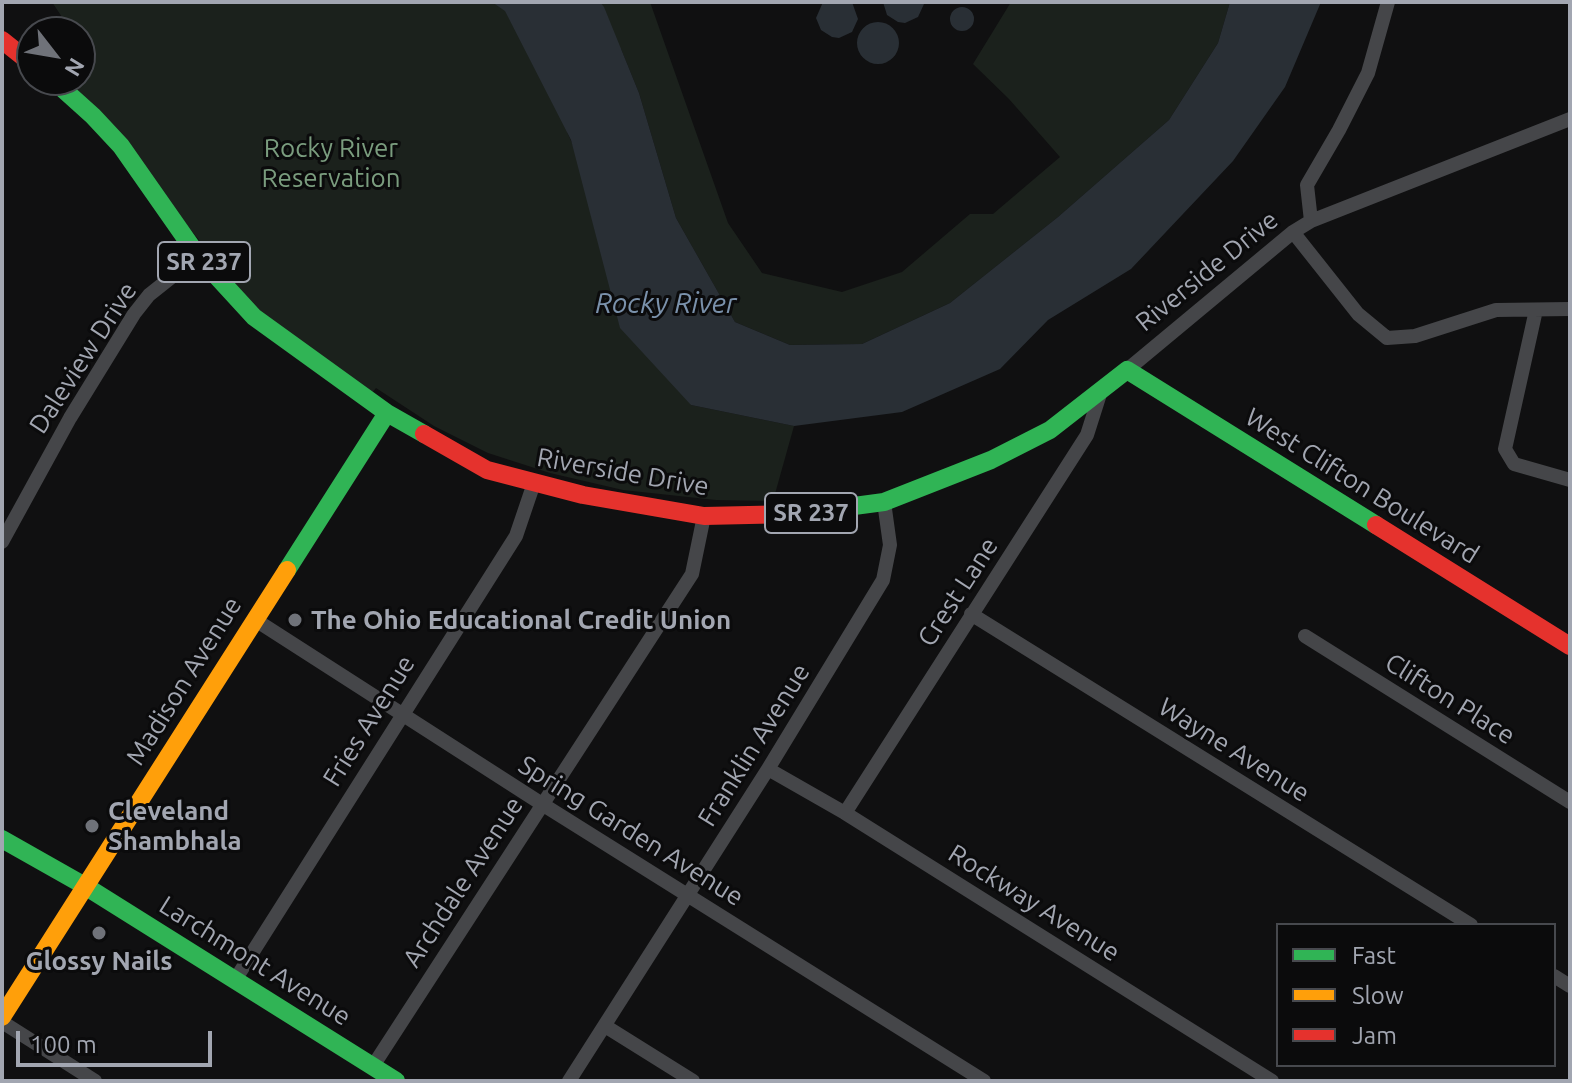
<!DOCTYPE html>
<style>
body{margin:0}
#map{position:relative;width:1572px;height:1083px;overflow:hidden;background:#101011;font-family:Ubuntu,sans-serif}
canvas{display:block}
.frame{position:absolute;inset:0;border:4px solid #a2a6b1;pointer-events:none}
.legend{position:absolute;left:1276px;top:923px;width:280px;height:144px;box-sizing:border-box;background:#0b0b0c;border:2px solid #47494e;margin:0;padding:10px 14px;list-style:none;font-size:24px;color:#a2a6b1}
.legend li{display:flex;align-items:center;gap:16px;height:40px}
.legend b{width:40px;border:2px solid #47494e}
.north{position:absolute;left:16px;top:16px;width:80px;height:80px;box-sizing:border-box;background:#0b0b0c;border:2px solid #47494e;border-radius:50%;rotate:121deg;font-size:22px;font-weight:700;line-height:32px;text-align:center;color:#a2a6b1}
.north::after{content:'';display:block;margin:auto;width:28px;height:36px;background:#6f7279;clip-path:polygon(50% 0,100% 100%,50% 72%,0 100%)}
.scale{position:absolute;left:16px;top:1031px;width:196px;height:36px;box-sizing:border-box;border:4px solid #a2a6b1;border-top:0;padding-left:10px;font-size:24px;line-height:28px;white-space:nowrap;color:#a2a6b1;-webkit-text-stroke:6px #0b0b0c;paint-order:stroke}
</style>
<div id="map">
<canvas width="1572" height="1083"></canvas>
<div class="frame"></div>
<ul class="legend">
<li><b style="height:10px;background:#30b455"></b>Fast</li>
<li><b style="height:10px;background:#ff9f0a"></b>Slow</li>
<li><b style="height:10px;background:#e5322d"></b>Jam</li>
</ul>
<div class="north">N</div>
<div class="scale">100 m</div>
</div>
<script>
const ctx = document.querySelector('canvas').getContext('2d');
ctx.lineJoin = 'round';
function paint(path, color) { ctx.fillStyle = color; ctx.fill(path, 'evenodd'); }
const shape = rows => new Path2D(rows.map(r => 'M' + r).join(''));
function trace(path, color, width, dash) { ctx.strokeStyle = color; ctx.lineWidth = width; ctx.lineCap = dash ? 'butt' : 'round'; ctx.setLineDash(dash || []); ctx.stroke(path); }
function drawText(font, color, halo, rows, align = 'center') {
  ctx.font = font + ' Ubuntu,sans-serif'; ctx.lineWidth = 6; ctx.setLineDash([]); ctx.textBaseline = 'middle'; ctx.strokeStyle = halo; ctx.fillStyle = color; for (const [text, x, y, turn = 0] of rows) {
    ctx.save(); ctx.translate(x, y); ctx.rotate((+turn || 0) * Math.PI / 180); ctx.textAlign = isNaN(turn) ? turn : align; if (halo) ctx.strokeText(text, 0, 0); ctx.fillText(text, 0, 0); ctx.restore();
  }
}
const green = shape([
 [52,2,650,2,728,223,762,273,842,292,902,272,970,214,993,214,1060,157,1009,99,973,64,1011,2,1230,2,1218,43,1169,120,1058,217,950,303,862,344,790,345,735,322,676,218,639,93,621,49,567,132,691,405,794,426,773,501,716,500,623,490,550,473,488,453,434,426,376,388,368,398,272,329,68,80,80,80,80,62,86,53,80,44,80,32,72,32]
]);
const water = shape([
 [492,2,600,2,604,7,639,93,676,218,735,322,790,345,862,344,950,303,1058,217,1169,120,1218,43,1230,2,1321,2,1285,87,1233,161,1131,269,1048,320,1000,369,902,412,794,426,691,405,620,328,571,140,505,11],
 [823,2,852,2,858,19,852,32,839,38,832,37,821,30,816,18],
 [883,2,924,2,924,4,918,17,905,23,898,22,887,15],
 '950 19a12 12 0 1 1 24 0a12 12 0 1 1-24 0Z',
 '857 43a21 21 0 1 1 42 0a21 21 0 1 1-42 0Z'
]);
const street = shape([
 [1311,221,1307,185,1339,130,1368,73,1388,2],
 [1293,232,1358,314,1387,338,1415,336,1496,310,1570,309],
 [1536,310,1505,449,1514,464,1570,480],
 [1127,370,1293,232,1311,221,1570,119],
 [2,542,70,418,134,314,149,295,198,256],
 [971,614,1471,925],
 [254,619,542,804,984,1081],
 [1305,636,1570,802],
 [768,769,845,813,1272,1081],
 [845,813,1087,435,1101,391],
 [1554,976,1570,986],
 [235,980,516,536,534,483],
 [2,1022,95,1081],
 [605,1026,693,1081],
 [373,1066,692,574,704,516],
 [569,1081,768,769,883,580,890,545,884,502]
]);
const fast = shape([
 [53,80,93,116,121,146,198,256,254,317,387,413,424,434],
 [794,514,884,502,991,460,1050,430,1127,370,1376,525],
 [287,570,387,413],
 [2,839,85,886,396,1081]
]);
const slow = shape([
 [2,1017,287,570]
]);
const jam = shape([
 [2,40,32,64],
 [424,434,487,470,583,495,704,516,794,514],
 [1376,525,1570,646]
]);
const markers = [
 [295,620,8,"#6f7279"],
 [92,826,8,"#6f7279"],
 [99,933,8,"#6f7279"]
];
const shields = [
 [204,262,92],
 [811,513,92]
];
const shieldNames = [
 ["SR 237",204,262],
 ["SR 237",811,513]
];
const parkNames = [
 ["Rocky River",331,148],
 ["Reservation",331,178]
];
const streetNames = [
 ["Riverside Drive",1207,271,-39],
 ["Daleview Drive",83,358,-57],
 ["Riverside Drive",623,472,10],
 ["West Clifton Boulevard",1362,486,32],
 ["Crest Lane",958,592,-57],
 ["Madison Avenue",184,681,-58],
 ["Clifton Place",1450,699,32],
 ["Fries Avenue",369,721,-58],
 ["Franklin Avenue",754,745,-58],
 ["Wayne Avenue",1234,750,32],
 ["Spring Garden Avenue",631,831,32],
 ["Archdale Avenue",463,882,-57],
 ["Rockway Avenue",1034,903,32],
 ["Larchmont Avenue",255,961,32]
];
const poiNames = [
 ["The Ohio Educational Credit Union",311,620],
 ["Cleveland",108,811],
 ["Shambhala",108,841],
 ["Glossy Nails",99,961,"center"]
];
const waterNames = [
 ["Rocky River",666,304]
];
paint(green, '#1b211c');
paint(water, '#292f35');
trace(street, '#454649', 14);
trace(fast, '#30b455', 18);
trace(slow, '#ff9f0a', 18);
trace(jam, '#e5322d', 18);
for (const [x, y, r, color] of markers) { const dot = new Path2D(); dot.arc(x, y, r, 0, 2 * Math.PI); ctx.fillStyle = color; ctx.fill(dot); trace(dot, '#0b0b0c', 3); }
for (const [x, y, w] of shields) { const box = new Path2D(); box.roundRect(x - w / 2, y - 20, w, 40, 6); ctx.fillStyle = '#0b0b0c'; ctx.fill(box); trace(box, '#a2a6b1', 2); }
drawText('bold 24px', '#a2a6b1', null, shieldNames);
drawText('26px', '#7a9c7e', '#0b0b0c', parkNames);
drawText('26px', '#a2a6b1', '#0b0b0c', streetNames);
drawText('bold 26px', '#a2a6b1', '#0b0b0c', poiNames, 'left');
drawText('italic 28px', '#7a91ab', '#0b0b0c', waterNames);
</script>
